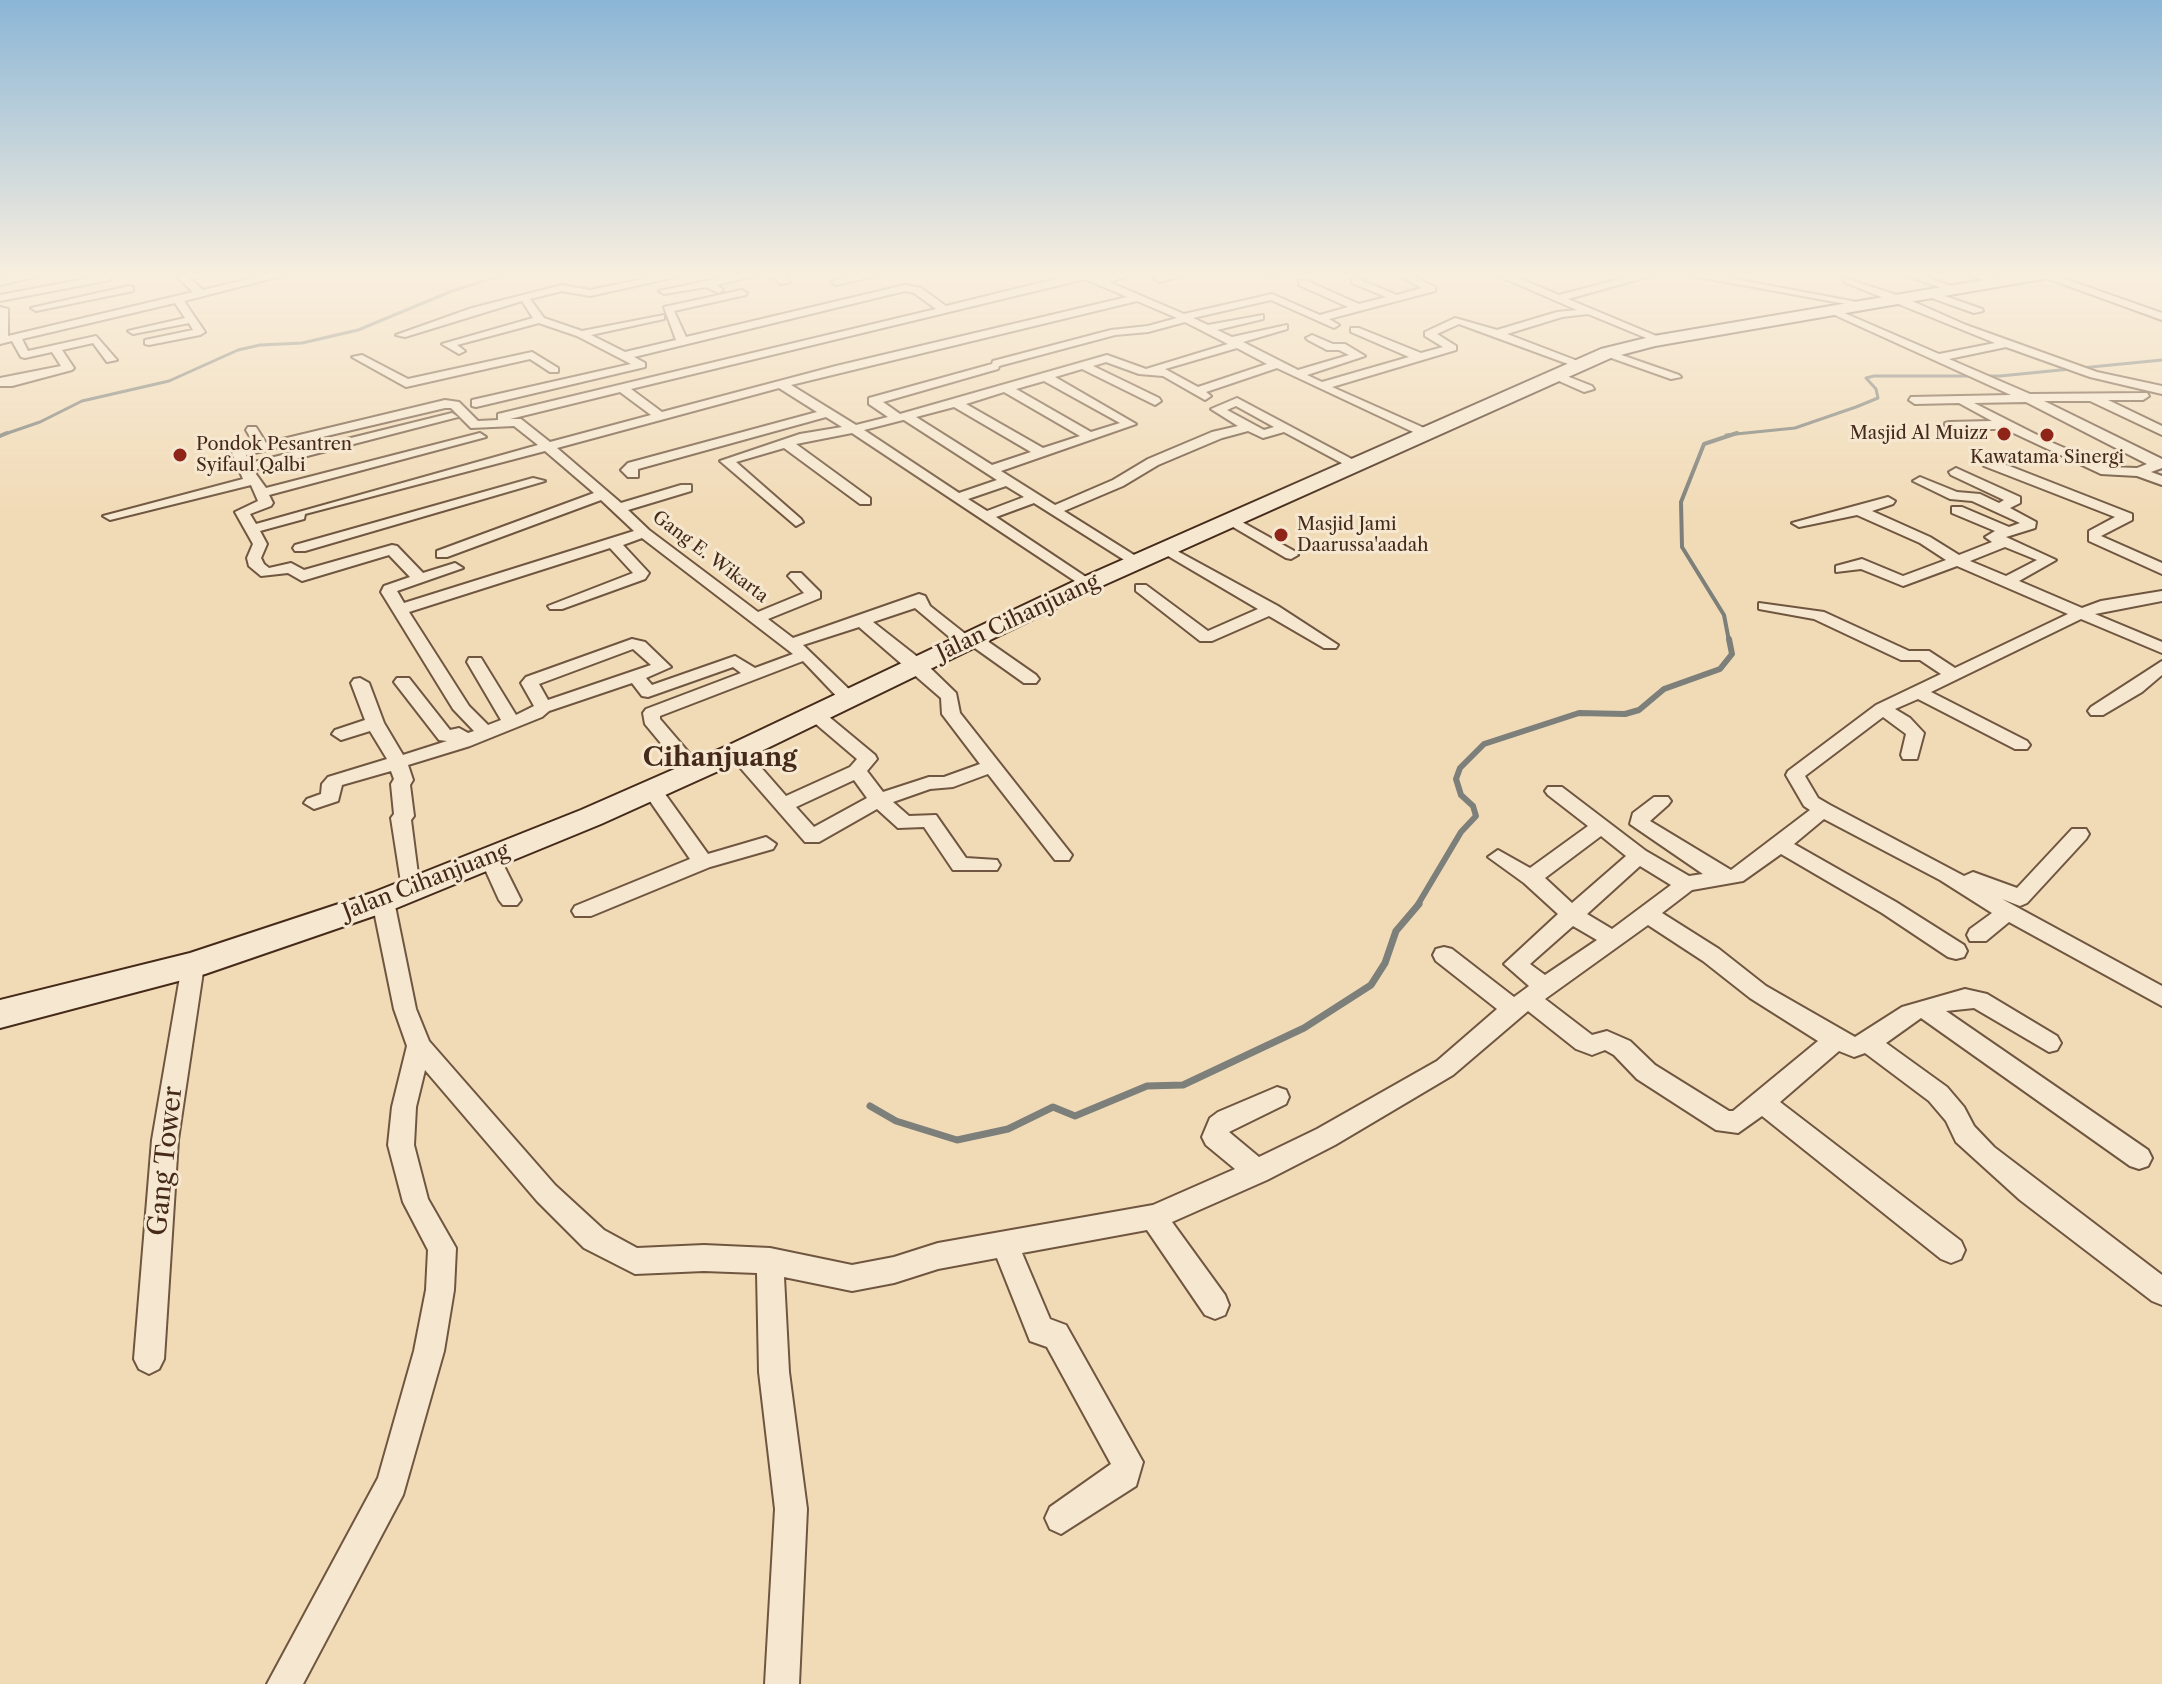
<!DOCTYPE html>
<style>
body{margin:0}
canvas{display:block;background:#f1dbb7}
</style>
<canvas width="2162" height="1684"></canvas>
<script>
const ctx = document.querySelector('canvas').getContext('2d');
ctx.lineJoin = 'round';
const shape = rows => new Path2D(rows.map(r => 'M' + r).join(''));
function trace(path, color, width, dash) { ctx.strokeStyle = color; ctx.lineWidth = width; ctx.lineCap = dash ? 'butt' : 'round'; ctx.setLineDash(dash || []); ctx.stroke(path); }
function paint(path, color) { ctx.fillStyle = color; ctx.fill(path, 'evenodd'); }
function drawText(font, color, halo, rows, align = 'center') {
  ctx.font = font + ' "Libre Caslon Text",serif'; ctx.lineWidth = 6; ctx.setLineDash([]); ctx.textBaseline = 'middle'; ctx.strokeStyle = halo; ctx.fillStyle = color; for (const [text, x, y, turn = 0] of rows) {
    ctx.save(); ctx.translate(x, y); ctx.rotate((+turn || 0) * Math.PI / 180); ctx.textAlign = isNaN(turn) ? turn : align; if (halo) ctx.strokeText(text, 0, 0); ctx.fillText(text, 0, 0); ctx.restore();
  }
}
const streamFar3 = shape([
 [2,435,40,422,82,401,169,381,238,350,260,345,302,343,358,330,452,291,506,274],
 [1726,435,1795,428,1856,407,1878,398,1876,389,1866,378,1874,376,2000,376,2162,360]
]);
const streamFar2 = shape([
 [0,436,7,433],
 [1729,641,1724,615,1682,547,1681,502,1704,444,1737,433]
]);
const streamFar1 = shape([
 [1417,906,1461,832,1476,816,1473,806,1461,795,1456,779,1460,768,1484,744,1579,713,1625,714,1639,710,1664,689,1720,669,1732,654,1729,639]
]);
const stream = shape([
 [870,1106,896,1121,957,1140,1008,1129,1053,1107,1075,1116,1147,1086,1183,1085,1304,1028,1371,985,1385,963,1396,931,1419,904]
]);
const minor = shape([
 [23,274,46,274,0,285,0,279,23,274],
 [174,274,185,274,203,290,269,274,289,274,184,301,205,332,200,335,149,345,145,344,145,340,193,330,189,323,133,334,128,331,185,318,175,303,22,339,28,351,96,336,117,360,107,362,93,343,62,350,74,368,72,370,12,386,0,386,0,378,61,366,52,352,25,358,21,357,12,341,0,344,0,307,8,309,8,336,193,292,174,274],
 [667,274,689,274,590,296,562,291,530,299,544,318,582,331,664,315,664,319,591,335,625,352,676,340,664,307,742,290,747,293,746,295,674,311,686,337,905,285,921,288,946,306,1076,274,1100,278,1133,274,1109,282,1184,314,1272,294,1320,315,1348,307,1299,285,1299,281,1307,281,1359,304,1386,297,1352,283,1352,279,1356,278,1397,295,1422,288,1395,274,1409,274,1435,287,1435,291,1329,319,1339,325,1334,328,1271,300,1193,318,1208,325,1263,315,1263,319,1217,330,1232,337,1287,325,1287,329,1243,342,1298,370,1349,355,1339,350,1327,350,1308,340,1306,338,1312,335,1333,344,1345,344,1365,356,1307,375,1322,382,1409,357,1351,332,1351,328,1359,328,1421,353,1443,347,1425,336,1425,332,1455,318,1497,330,1557,312,1577,310,1494,274,1509,274,1559,295,1639,274,1658,274,1568,299,1666,340,1656,342,1588,314,1562,317,1507,334,1583,363,1583,367,1579,368,1459,324,1437,334,1456,346,1456,350,1332,387,1431,431,1432,434,1426,438,1277,368,1206,392,1211,396,1205,400,1163,376,1139,374,1106,362,1093,366,1159,398,1161,401,1155,405,1082,369,1055,377,1136,424,1001,471,1055,505,1113,480,1148,459,1212,432,1238,426,1211,409,1237,398,1363,465,1351,468,1284,432,1263,438,1248,431,1222,438,1158,465,1123,486,1064,511,1142,560,1145,563,1137,568,1034,503,996,517,1092,581,1095,584,1087,589,852,433,796,444,870,498,870,504,860,504,784,448,736,462,801,519,803,522,796,526,720,461,800,434,842,427,826,417,638,469,638,477,628,477,621,470,628,463,817,412,779,388,557,448,621,503,681,485,691,485,691,491,628,510,649,530,758,612,804,593,788,576,791,573,801,573,820,592,820,598,768,619,793,638,919,594,925,596,930,606,968,636,980,636,1036,675,1039,679,1036,683,1024,683,972,646,960,646,915,608,873,622,924,662,956,693,960,713,1072,855,1069,860,1055,860,988,774,953,787,930,789,893,802,909,816,936,815,966,858,997,860,1000,865,997,870,953,870,924,827,898,828,877,809,819,842,805,842,730,756,728,752,730,748,744,748,786,796,850,767,857,759,810,719,807,715,816,710,822,711,875,755,877,759,867,771,883,792,929,777,944,777,980,764,942,714,941,698,859,627,803,645,855,695,858,699,855,703,843,703,803,661,660,716,660,719,702,768,704,772,702,776,688,776,645,724,643,713,646,709,741,673,733,667,648,697,642,696,632,683,549,711,542,717,470,746,408,765,413,780,410,785,414,816,411,820,420,890,417,895,410,897,403,895,391,818,394,814,391,784,394,779,391,771,342,785,338,801,314,809,304,803,307,799,321,794,322,784,328,777,387,759,370,731,341,740,332,734,335,730,365,720,351,683,354,679,360,678,369,683,384,723,403,755,447,741,439,740,394,682,397,678,409,678,450,730,459,728,468,733,474,731,453,709,381,592,384,586,410,577,389,555,302,581,288,573,261,576,249,566,247,558,253,544,235,512,258,501,251,485,110,520,103,516,243,479,232,453,255,445,246,430,248,427,256,427,266,443,445,400,459,402,478,421,498,420,498,414,936,309,914,293,905,291,634,357,645,363,645,367,476,407,472,406,472,400,631,364,577,336,539,323,457,345,465,351,459,354,442,344,533,318,522,301,405,337,396,335,472,308,562,285,590,290,667,274],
 [1085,279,1127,297,836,366,662,412,631,389,1085,279],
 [1137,301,1177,318,1148,326,1111,330,993,361,992,364,869,398,869,404,888,417,856,425,791,385,1137,301],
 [1185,322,1228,344,1146,369,1107,355,900,414,883,402,998,369,999,366,1115,335,1148,332,1185,322],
 [1237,348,1267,364,1198,387,1165,369,1237,348],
 [1044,381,1120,423,1091,432,1016,389,1044,381],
 [620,392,651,415,550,442,521,419,510,419,620,392],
 [1004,392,1080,436,1043,448,966,404,1004,392],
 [1236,406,1274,427,1264,430,1227,410,1236,406],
 [954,407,1031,452,992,465,916,417,954,407],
 [445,408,451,408,471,428,514,426,538,445,256,524,250,514,271,506,273,503,269,495,486,437,480,433,266,488,253,470,458,417,452,413,250,463,246,455,445,408],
 [903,420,904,420,997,480,959,493,864,430,903,420],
 [545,451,594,493,437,551,437,557,447,557,601,500,634,531,404,603,397,591,463,568,455,563,423,573,397,546,392,545,304,570,291,563,269,568,264,564,261,558,267,544,260,531,304,519,305,514,545,451],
 [1006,486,1024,497,987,511,968,499,1006,486],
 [642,538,793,654,755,668,735,656,652,685,646,678,671,667,645,642,632,639,526,677,521,683,534,706,516,715,481,658,469,658,467,662,501,720,488,725,469,706,409,612,610,548,633,573,548,606,550,609,562,609,645,579,649,573,623,545,642,538],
 [633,649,651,665,548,700,539,684,633,649],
 [854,780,867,798,814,827,796,807,854,780],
 [739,274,761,274,717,285,723,290,718,293,706,287,664,294,659,291,739,274],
 [770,274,782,274,790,282,781,284,770,274],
 [860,274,884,274,836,285,831,282,860,274],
 [1166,274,1187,274,1159,282,1154,279,1166,274],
 [1262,274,1279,274,1274,277,1262,274],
 [1682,274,1707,274,1873,305,1868,308,1682,274],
 [1901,274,1918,274,1962,290,1953,292,1901,274],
 [1967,274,1984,274,2002,282,1997,285,1967,274],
 [2051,274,2162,313,2162,320,2038,275,2051,274],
 [106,275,110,276,110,280,0,301,0,295,106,275],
 [1844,278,1903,297,1966,325,2097,372,2162,386,2162,394,2090,377,2006,347,1949,359,2030,394,2147,393,2149,396,2143,400,2108,400,2162,426,2162,435,2090,401,2044,401,2162,459,2162,468,2151,472,2162,476,2162,485,2137,476,2101,474,2005,429,1945,429,1945,423,1949,422,1992,421,1959,403,1915,404,1909,400,1911,397,2011,395,1826,311,1835,309,1939,354,1995,343,1844,282,1844,278],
 [2026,402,2147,464,2137,468,2108,467,2053,443,1974,403,2026,402],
 [129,286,133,287,133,291,36,311,31,308,129,286],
 [1933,292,1982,309,1983,311,1974,313,1929,297,1928,295,1933,292],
 [1607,350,1679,375,1681,377,1671,379,1603,355,1601,353,1607,350],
 [532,352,558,368,558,372,550,372,530,359,406,387,352,357,362,355,408,379,532,352],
 [1554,371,1592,386,1594,389,1584,392,1550,377,1550,373,1554,371],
 [1984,460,1994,460,2132,514,2132,520,2101,536,2162,563,2162,574,2089,541,2089,531,2115,517,1984,466,1984,460],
 [1956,468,2020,497,2020,503,2010,508,2036,522,2035,528,2006,537,2056,560,2019,581,2082,608,2101,601,2162,591,2162,601,2095,614,2162,642,2162,653,2081,619,1931,692,2027,741,2030,745,2027,749,2015,749,1918,699,1895,709,1910,718,1924,733,1917,759,1903,759,1901,755,1906,734,1883,717,1805,776,1818,798,1830,805,1964,876,1973,872,2017,888,2072,829,2086,829,2089,834,2086,839,2027,903,2020,906,2002,899,2162,986,2162,1006,2009,922,1986,941,1970,941,1967,935,1970,929,1992,913,1940,880,1824,819,1794,844,1896,902,1964,945,1967,951,1964,957,1956,959,1948,957,1882,913,1781,854,1743,881,1692,890,1662,913,1719,949,1766,986,1855,1037,1902,1007,1965,989,1987,994,2057,1036,2061,1043,2057,1050,2049,1052,1974,1008,1946,1011,2148,1150,2152,1158,2148,1166,2139,1169,2130,1166,1921,1018,1886,1043,1947,1087,1964,1107,1974,1126,1994,1147,2162,1275,2162,1305,2152,1301,2020,1200,1956,1142,1946,1121,1929,1101,1865,1053,1854,1057,1839,1051,1780,1102,1961,1241,1965,1250,1961,1259,1951,1263,1941,1259,1762,1116,1738,1133,1716,1130,1637,1079,1614,1055,1605,1050,1592,1055,1576,1049,1528,1011,1453,1075,1335,1145,1267,1180,1172,1222,1225,1295,1229,1305,1225,1315,1215,1319,1205,1315,1147,1230,1022,1253,1050,1319,1066,1325,1143,1462,1136,1486,1061,1534,1050,1529,1045,1518,1050,1507,1111,1464,1047,1347,1030,1341,997,1258,938,1269,894,1283,852,1291,784,1277,789,1372,807,1509,799,1684,765,1684,775,1509,759,1372,757,1273,704,1271,635,1274,584,1248,537,1201,425,1070,416,1107,414,1145,428,1199,456,1248,454,1290,444,1351,403,1495,303,1684,267,1684,378,1478,414,1351,426,1290,428,1250,403,1202,388,1145,392,1107,407,1046,394,1009,372,901,376,896,383,893,390,896,394,901,416,1009,429,1041,555,1185,604,1230,637,1248,704,1245,770,1248,852,1265,894,1257,938,1243,1153,1205,1235,1169,1206,1145,1202,1137,1210,1118,1218,1112,1277,1087,1286,1090,1289,1097,1286,1104,1229,1132,1259,1157,1317,1129,1437,1061,1497,1009,1436,961,1433,955,1436,949,1444,947,1452,949,1514,997,1529,986,1504,964,1558,914,1524,883,1488,857,1498,850,1530,868,1588,826,1548,795,1545,791,1548,787,1562,787,1646,851,1689,876,1703,874,1630,824,1633,813,1654,797,1668,797,1671,801,1668,805,1650,821,1731,870,1810,810,1804,806,1786,775,1788,771,1876,705,1941,674,1920,660,1901,660,1814,619,1759,609,1759,603,1824,612,1909,651,1929,651,1955,668,2068,614,1957,566,1903,586,1861,569,1836,572,1836,566,1862,559,1903,576,1946,560,1920,543,1857,515,1799,527,1792,523,1888,497,1895,501,1893,504,1872,511,1930,537,1959,555,1992,542,1985,537,1995,531,1952,513,1952,507,1962,507,2009,527,2020,523,1972,501,1950,499,1913,481,1920,477,1957,492,1980,494,1999,503,2004,500,1951,475,1949,472,1956,468],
 [2005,547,2037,560,2006,576,1970,561,2005,547],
 [1601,836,1626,856,1572,903,1545,878,1601,836],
 [1640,866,1671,885,1612,929,1587,914,1640,866],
 [1648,925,1703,961,1750,998,1818,1041,1733,1111,1729,1111,1655,1065,1630,1041,1607,1031,1592,1035,1545,999,1648,925],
 [1573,926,1597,940,1545,975,1530,964,1573,926],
 [533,478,545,481,305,551,295,551,293,548,295,545,533,478],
 [1233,517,1296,552,1298,555,1291,559,1286,558,1228,524,1228,518,1233,517],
 [1168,546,1278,606,1338,645,1336,648,1324,648,1269,616,1212,641,1200,641,1136,591,1136,585,1146,585,1208,631,1258,609,1163,553,1161,550,1168,546],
 [2162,661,2162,675,2142,692,2103,715,2091,715,2088,711,2091,707,2162,661],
 [653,785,660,787,708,854,766,837,776,844,773,849,710,867,591,916,575,916,572,911,575,906,690,859,643,791,653,785],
 [490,851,500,858,521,900,517,905,503,905,499,900,480,858,490,851],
 [193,957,201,959,204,965,178,1140,164,1359,159,1369,149,1374,139,1369,134,1359,152,1140,182,965,185,959,193,957]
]);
const secondary = shape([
 [2019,274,2055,274,2048,278,1655,346,1613,357,1095,589,747,758,601,824,394,909,205,974,0,1028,0,1000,190,953,372,893,581,810,727,746,1079,579,1601,349,1654,336,2019,274]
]);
const markers = [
 [2004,434,8,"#8f2418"],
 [2047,435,8,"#8f2418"],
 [180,455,8,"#8f2418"],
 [1281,535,8,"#8f2418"]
];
const farPoinames = [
 ["Masjid Al Muizz",1988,434,"right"],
 ["Pondok Pesantren",196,445],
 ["Syifaul Qalbi",196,466],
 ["Kawatama Sinergi",2047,458,"center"],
 ["Masjid Jami",1297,525],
 ["Daarussa'aadah",1297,546]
];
const farStreetnames = [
 ["Gang E. Wikarta",710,557,37]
];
const streetNames = [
 ["Jalan Cihanjuang",1018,618,-25],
 ["Jalan Cihanjuang",426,882,-21]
];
const quarterNames = [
 ["Cihanjuang",720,758]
];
const nearStreetnames = [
 ["Gang Tower",166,1161,-84]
];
trace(streamFar3, '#7c7f7a', 3);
trace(streamFar2, '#7c7f7a', 4);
trace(streamFar1, '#7c7f7a', 6);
trace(stream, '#7c7f7a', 7);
trace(minor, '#705640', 4);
trace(secondary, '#452919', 4);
paint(minor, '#f6e8d0');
paint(secondary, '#f6e8d0');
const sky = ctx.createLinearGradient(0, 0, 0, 510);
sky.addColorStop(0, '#8bb6d6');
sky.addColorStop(0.54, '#f9efdf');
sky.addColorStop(1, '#f9efdf00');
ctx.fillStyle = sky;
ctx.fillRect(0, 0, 2162, 510);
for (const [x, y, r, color] of markers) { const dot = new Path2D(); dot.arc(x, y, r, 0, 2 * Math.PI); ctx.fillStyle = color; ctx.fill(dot); trace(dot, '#f6e8d0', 3); }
drawText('18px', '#452919', '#f6e8d0', farPoinames, 'left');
drawText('18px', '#452919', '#f6e8d0', farStreetnames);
drawText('22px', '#452919', '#f6e8d0', streetNames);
drawText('bold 26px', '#452919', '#f6e8d0', quarterNames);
drawText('26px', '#452919', '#f6e8d0', nearStreetnames);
</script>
